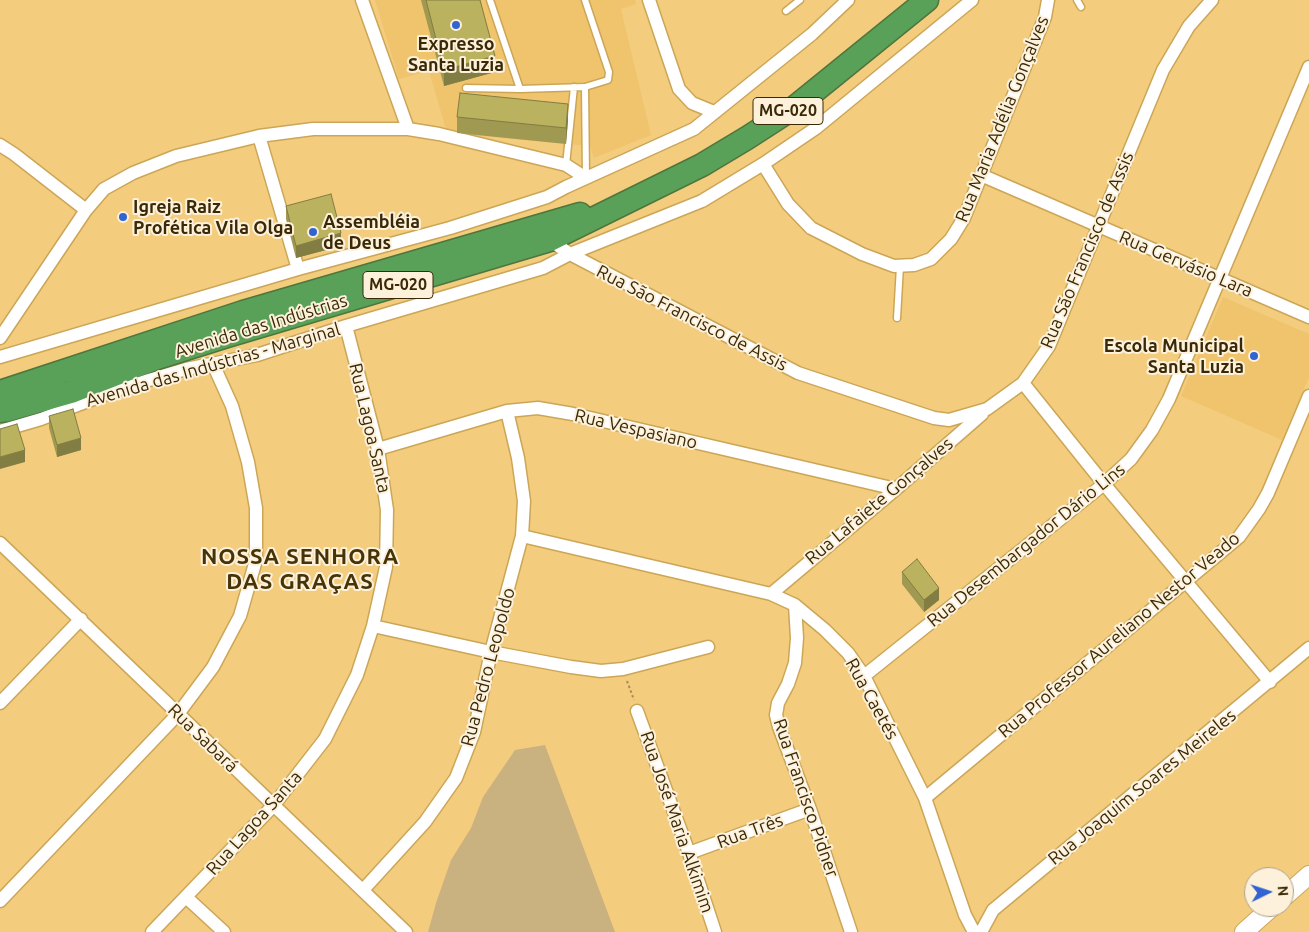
<!DOCTYPE html>
<meta charset="utf-8">
<style>
body{margin:0}
#map{position:relative;width:1309px;height:932px;overflow:hidden;background:#f4cc7e;font-family:Ubuntu,sans-serif}
canvas{display:block}
.north{position:absolute;left:1244px;top:867px;width:50px;height:50px;box-sizing:border-box;background:#fdf1db;border:1px solid #afa186;border-radius:50%;rotate:86deg;font-size:14px;font-weight:700;line-height:20px;text-align:center;color:#392907}
.north::after{content:'';display:block;margin:auto;width:18px;height:22px;background:#3163d2;clip-path:polygon(50% 0,100% 100%,50% 72%,0 100%)}
</style>
<div id="map">
<canvas width="1309" height="932"></canvas>
<div class="north">N</div>
</div>
<script>
const ctx = document.querySelector('canvas').getContext('2d');
ctx.lineJoin = 'round';
function paint(path, color) { ctx.fillStyle = color; ctx.fill(path, 'evenodd'); }
const shape = rows => new Path2D(rows.map(r => 'M' + r).join(''));
function trace(path, color, width, dash) { ctx.strokeStyle = color; ctx.lineWidth = width; ctx.lineCap = dash ? 'butt' : 'round'; ctx.setLineDash(dash || []); ctx.stroke(path); }
function drawText(font, color, halo, rows, align = 'center') {
  ctx.font = font + ' Ubuntu,sans-serif'; ctx.lineWidth = 4; ctx.setLineDash([]); ctx.textBaseline = 'middle'; ctx.strokeStyle = halo; ctx.fillStyle = color; for (const [text, x, y, turn = 0] of rows) {
    ctx.save(); ctx.translate(x, y); ctx.rotate((+turn || 0) * Math.PI / 180); ctx.textAlign = isNaN(turn) ? turn : align; if (halo) ctx.strokeText(text, 0, 0); ctx.fillText(text, 0, 0); ctx.restore();
  }
}
const built = shape([
 [375,0,635,0,636,4,621,9,651,135,594,158,590,146,447,133,429,71,399,79],
 [1223,297,1309,334,1309,377,1282,440,1181,396]
]);
const green = shape([
 [545,745,615,932,428,932,436,903,451,860,471,828,483,797,515,750]
]);
const path = shape([
 [627,681,634,700]
]);
const lane = shape([
 [490,0,520,89,585,87,608,80,609,72,585,0],
 [1077,0,1081,7],
 [786,11,800,0],
 [585,87,586,177],
 [466,88,520,89],
 [566,165,574,87],
 [897,318,900,266]
]);
const street = shape([
 [362,0,408,129],
 [649,0,679,89,692,103,714,112],
 [259,136,298,269],
 [0,145,14,154,86,210],
 [763,164,788,204,811,228,862,254,894,266,914,265,931,259,951,239,964,218,1045,17,1048,0],
 [981,175,1309,317],
 [550,240,570,254,798,373,934,418,949,420,987,409,1023,383,1049,346,1163,70,1189,26,1212,0],
 [0,338,86,210,104,189,133,173,176,156,259,136,313,129,408,129,439,134,566,165,586,178],
 [0,357,298,269,450,228,547,197,566,187,694,129,812,34,848,0],
 [1023,383,1104,484,1270,682],
 [0,431,41,419,125,387,159,377,186,369,257,355,346,326,543,268,570,254,702,201,763,164,816,128,972,0],
 [378,449,507,411,538,408,573,414,896,489],
 [522,536,771,594,795,605,825,630,848,653,864,676,925,798,965,915,974,932],
 [0,543,406,932],
 [771,594,896,489,982,414],
 [795,605,797,638,795,663,788,684,778,703,776,715,779,727,810,809,851,932],
 [373,626,491,652,571,667,601,671,623,669,708,647],
 [864,676,1104,484,1131,459,1152,430,1169,399,1309,67],
 [0,703,81,619],
 [637,711,689,853,715,932],
 [925,798,1239,537,1259,509,1268,493,1309,396],
 [689,853,810,809],
 [363,890,425,822,456,778,474,732,491,652,522,536,524,501,518,458,507,411],
 [186,897,224,932],
 [0,901,178,714,213,667,240,616,256,560,256,508,248,462,232,406,213,364],
 [152,932,273,806,325,739,357,675,373,626,386,567,387,510,378,449,346,326],
 [981,932,993,910,1309,648]
]);
const secondary = shape([
 [1284,897,1309,875],
 [1244,932,1272,907]
]);
const highway = shape([
 [0,392,243,312,580,214],
 [0,411,8,410,71,392,157,358,227,336,550,240,702,165,747,138,795,107,927,0]
]);
const wall = shape([
 [421,0,480,0,495,72,444,86],
 [457,117,568,120,566,144,457,133],
 [286,206,341,246,296,258,286,219],
 [49,416,81,450,57,457,49,428],
 [902,572,939,600,924,612,902,584]
]);
const shadedWall = shape([
 [495,56,495,72,444,86,444,70],
 [568,104,568,120,566,144,566,128],
 [341,233,341,246,296,258,296,246],
 [81,438,81,450,57,457,57,445],
 [25,450,25,462,0,469,0,457],
 [939,588,939,600,924,612,924,600]
]);
const building = shape([
 [426,0,480,0,495,56,444,70,426,0],
 [460,93,568,104,566,128,457,117,460,93],
 [331,194,341,233,296,246,286,206,331,194],
 [73,409,81,438,57,445,49,416,73,409],
 [17,424,25,450,0,457,0,429,17,424],
 [917,559,939,588,924,600,902,572,917,559]
]);
const markers = [
 [456,25,5,"#3163d2"],
 [123,217,5,"#3163d2"],
 [313,232,5,"#3163d2"],
 [1254,356,5,"#3163d2"]
];
const shields = [
 [788,111,70],
 [398,285,70]
];
const shieldNames = [
 ["MG-020",788,111],
 ["MG-020",398,285]
];
const poiNames = [
 ["Expresso",456,44,"center"],
 ["Santa Luzia",456,65,"center"],
 ["Igreja Raiz",133,207],
 ["Profética Vila Olga",133,228],
 ["Assembléia",323,222],
 ["de Deus",323,243],
 ["Escola Municipal",1244,346,"right"],
 ["Santa Luzia",1244,367,"right"]
];
const streetNames = [
 ["Rua Maria Adélia Gonçalves",1002,119,-68],
 ["Rua São Francisco de Assis",1087,250,-67],
 ["Rua Gervásio Lara",1186,264,23],
 ["Rua São Francisco de Assis",692,318,27],
 ["Avenida das Indústrias",261,326,-17],
 ["Avenida das Indústrias - Marginal",213,365,-16],
 ["Rua Lagoa Santa",370,428,77],
 ["Rua Vespasiano",636,429,13],
 ["Rua Lafaiete Gonçalves",879,501,-40],
 ["Rua Desembargador Dário Lins",1026,545,-39],
 ["Rua Professor Aureliano Nestor Veado",1119,635,-40],
 ["Rua Pedro Leopoldo",488,667,-75],
 ["Rua Caetés",872,699,61],
 ["Rua Sabará",203,738,44],
 ["Rua Joaquim Soares Meireles",1142,787,-39],
 ["Rua Francisco Pidner",806,798,71],
 ["Rua José Maria Alkimim",677,822,71],
 ["Rua Lagoa Santa",254,823,-48],
 ["Rua Três",750,831,-20]
];
const districtNames = [
 ["NOSSA SENHORA",300,557],
 ["DAS GRAÇAS",300,582]
];
paint(built, '#efc46c');
paint(green, '#cab180');
trace(lane, '#cca657', 9);
trace(street, '#cca657', 15);
trace(secondary, '#cca657', 20);
trace(highway, '#4e763c', 25);
trace(path, '#ac8d50', 2, [2.5, 2.5]);
trace(lane, '#fff', 6);
trace(street, '#fff', 12);
trace(secondary, '#fff', 18);
trace(highway, '#59a058', 22);
paint(wall, '#a09951');
paint(shadedWall, '#827d42');
paint(building, '#bab25e');
trace(building, '#827d42', 1);
for (const [x, y, r, color] of markers) { const dot = new Path2D(); dot.arc(x, y, r, 0, 2 * Math.PI); ctx.fillStyle = color; ctx.fill(dot); trace(dot, '#fdf1db', 2); }
for (const [x, y, w] of shields) { const box = new Path2D(); box.roundRect(x - w / 2, y - 13.5, w, 27, 4); ctx.fillStyle = '#fdf1db'; ctx.fill(box); trace(box, '#392907', 1); }
drawText('bold 16px', '#392907', null, shieldNames);
drawText('bold 18px', '#392907', '#fdf1db', poiNames, 'left');
drawText('18px', '#392907', '#fdf1db', streetNames);
ctx.letterSpacing = '1px';
drawText('bold 22px', '#463306', '#fdf1db', districtNames);
ctx.letterSpacing = '0px';
</script>
